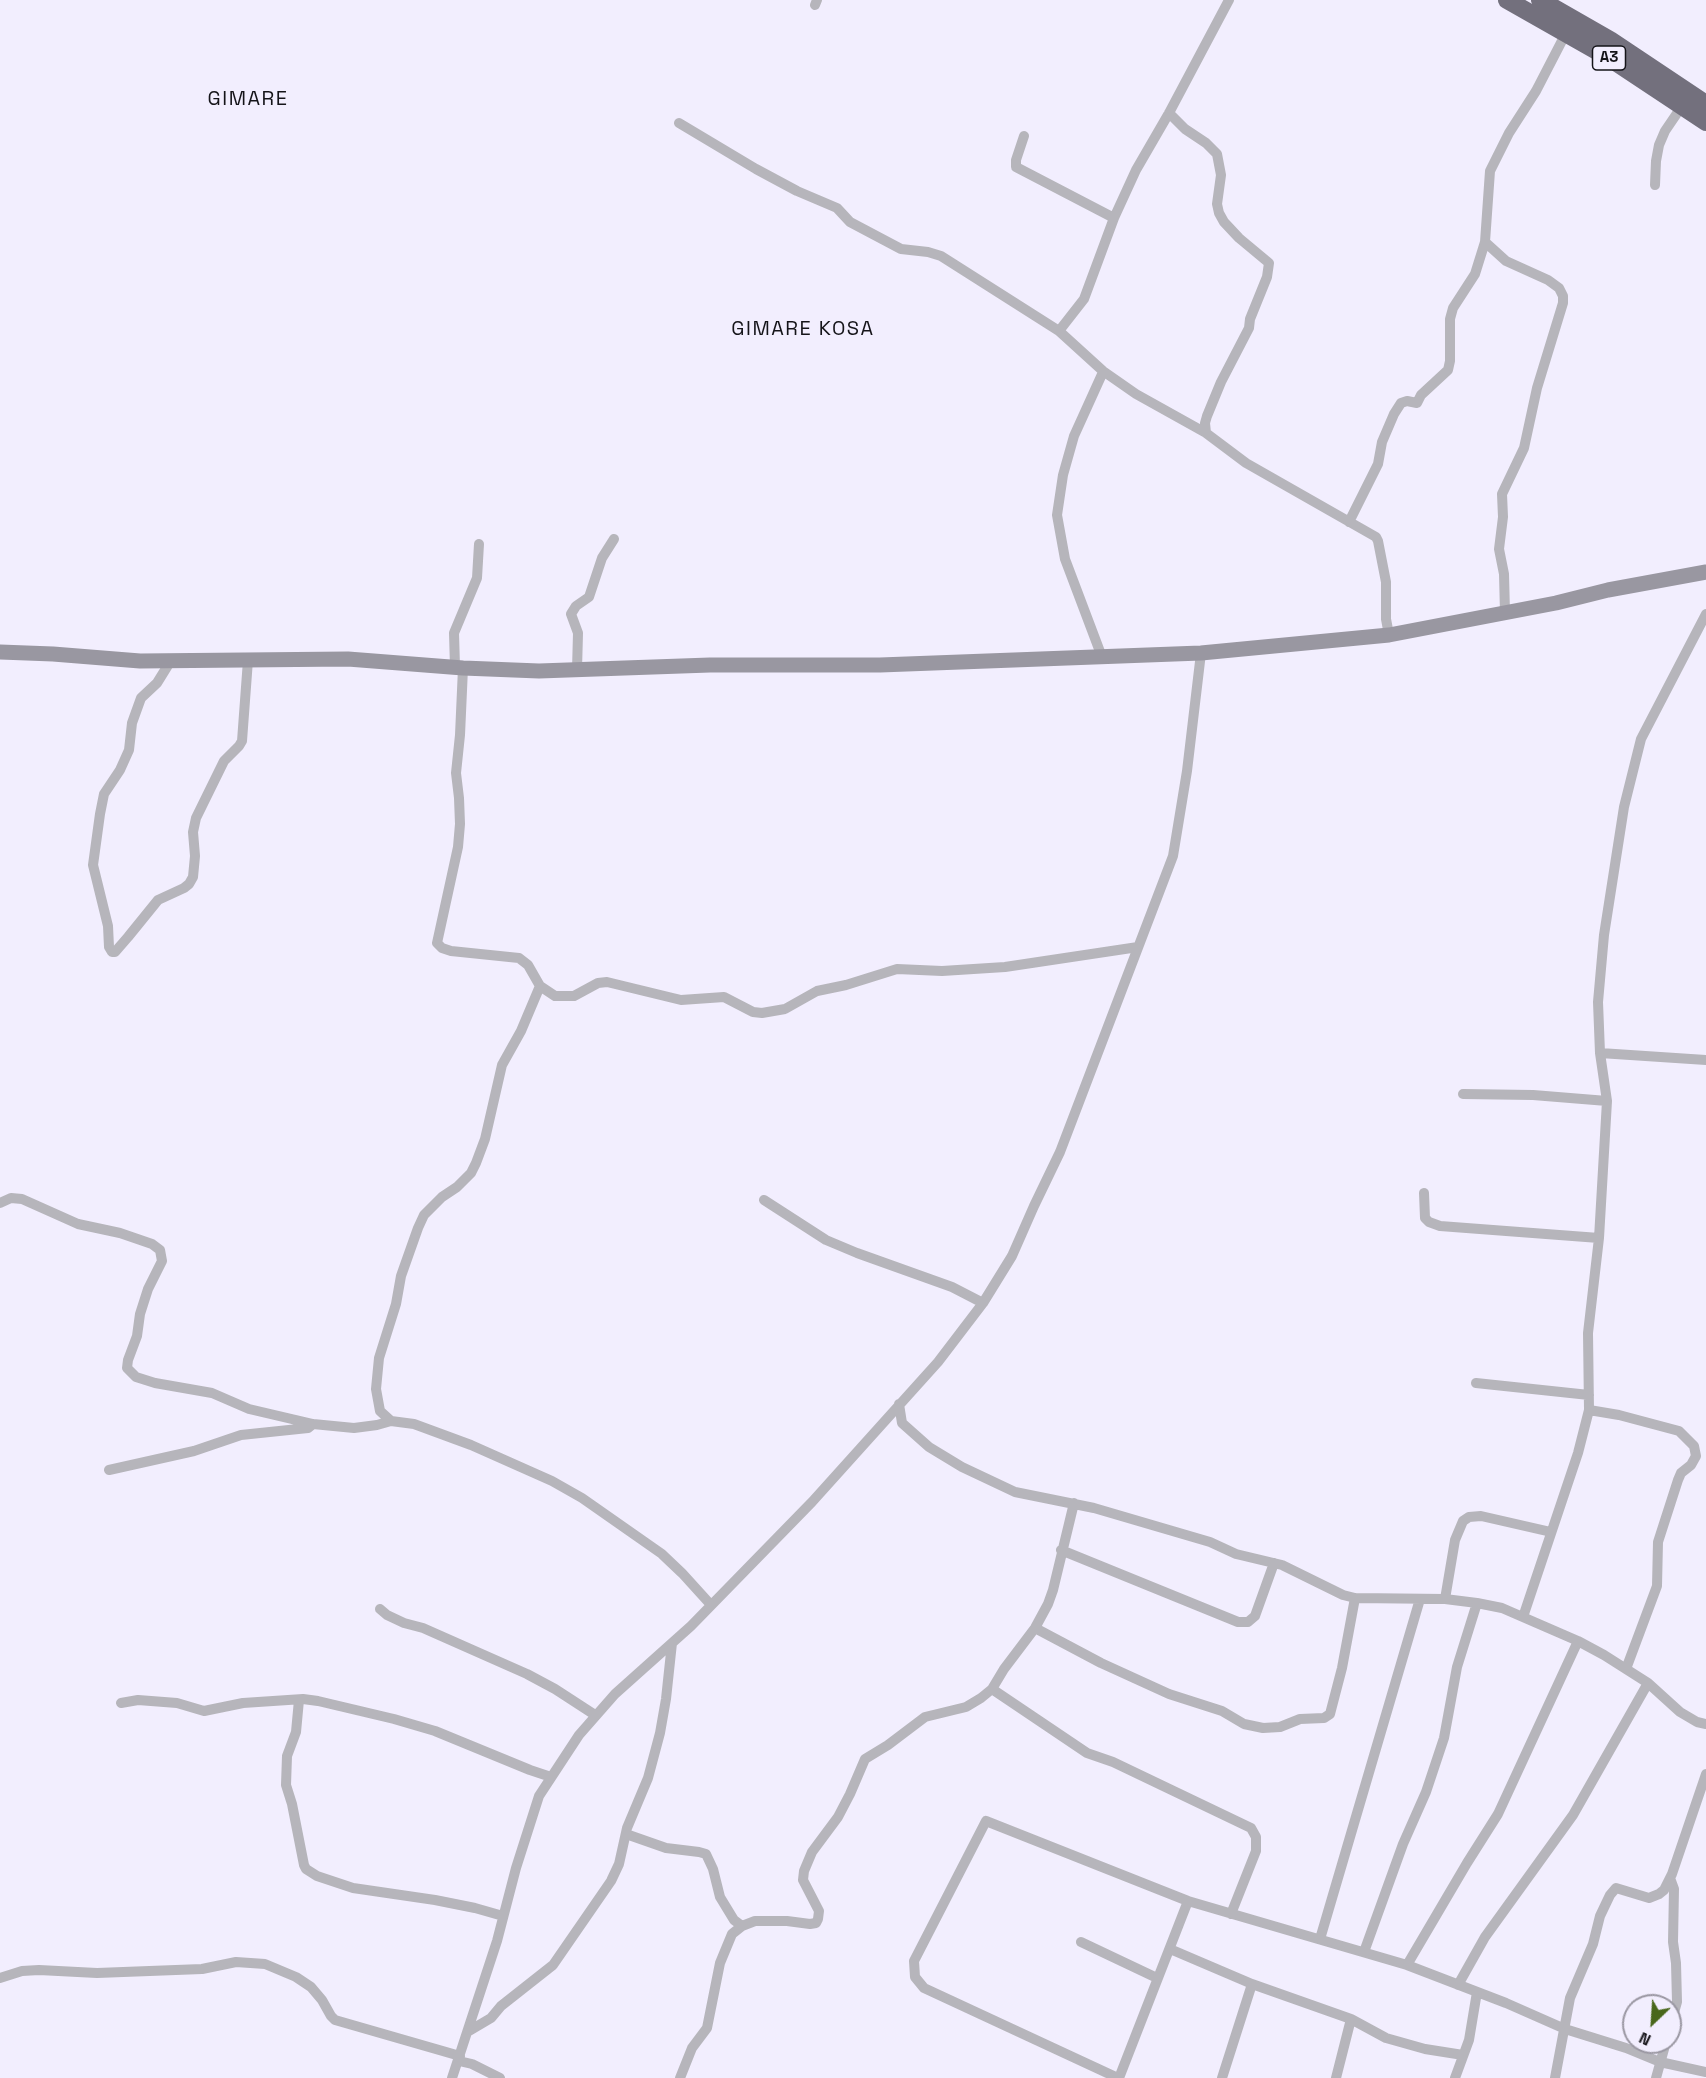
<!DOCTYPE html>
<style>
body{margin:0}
#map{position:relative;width:1706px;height:2078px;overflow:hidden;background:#f2eefe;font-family:"Space Grotesk",sans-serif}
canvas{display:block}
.north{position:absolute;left:1622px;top:1994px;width:60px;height:60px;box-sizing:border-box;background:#f2eefe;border:2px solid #9a97a2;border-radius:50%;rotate:205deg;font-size:16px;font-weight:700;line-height:24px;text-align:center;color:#151419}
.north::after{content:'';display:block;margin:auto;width:21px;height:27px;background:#49671b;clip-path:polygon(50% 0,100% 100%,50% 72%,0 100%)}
</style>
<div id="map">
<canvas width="1706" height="2078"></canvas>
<div class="north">N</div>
</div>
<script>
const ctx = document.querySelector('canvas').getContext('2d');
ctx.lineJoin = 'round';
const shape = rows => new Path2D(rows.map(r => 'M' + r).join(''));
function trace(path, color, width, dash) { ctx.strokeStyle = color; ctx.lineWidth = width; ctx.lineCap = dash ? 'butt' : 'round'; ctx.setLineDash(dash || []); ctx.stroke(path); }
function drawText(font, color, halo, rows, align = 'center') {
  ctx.font = font + ' "Space Grotesk",sans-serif'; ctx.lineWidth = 5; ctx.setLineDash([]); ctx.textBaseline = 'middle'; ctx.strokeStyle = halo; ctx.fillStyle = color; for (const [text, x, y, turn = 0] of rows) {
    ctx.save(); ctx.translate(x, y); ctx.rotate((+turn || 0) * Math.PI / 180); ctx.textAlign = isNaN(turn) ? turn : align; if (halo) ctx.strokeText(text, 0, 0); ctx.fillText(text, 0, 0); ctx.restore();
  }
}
const street = shape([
 [815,5,817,0],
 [1169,113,1185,129,1206,143,1217,154,1221,175,1217,204,1219,213,1224,222,1239,238,1269,263,1267,277,1250,319,1249,328,1221,382,1207,416,1205,423,1206,433],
 [679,123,756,169,797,191,837,208,850,222,901,249,928,252,941,256,1059,331,1103,371,1136,394,1206,433,1246,463,1376,537,1378,541,1386,582,1386,619,1389,635],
 [1024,136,1016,160,1016,167,1114,218],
 [1655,185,1656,161,1659,145,1665,131,1682,106],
 [1485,242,1506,261,1548,280,1559,288,1563,296,1563,303,1537,388,1524,448,1502,494,1503,517,1499,549,1504,574,1505,613],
 [1059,331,1084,299,1114,218,1136,170,1169,113,1229,0],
 [1349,522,1378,464,1382,442,1394,414,1401,403,1407,401,1417,403,1421,395,1448,370,1450,361,1450,319,1453,308,1475,274,1485,242,1490,171,1509,133,1536,91,1566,33],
 [1102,657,1065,559,1057,515,1063,475,1074,436,1103,372],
 [170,662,157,683,141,698,132,723,129,750,120,770,104,794,100,814,93,865,108,926,109,947,112,952,115,952,128,937,158,900,184,888,189,884,193,877,195,856,193,832,196,818,224,761,239,746,242,741,248,660],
 [455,667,454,633,477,578,479,544],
 [463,668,460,735,456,773,459,798,460,824,458,847,437,943,442,948,451,951,519,958,528,965,540,986,555,996,574,996,598,983,607,982,681,1000,724,997,753,1012,762,1013,785,1009,817,991,846,985,897,969,942,971,1005,967,1138,947],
 [577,670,578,633,571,614,576,606,589,597,602,558,614,539],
 [540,986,521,1031,502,1065,485,1139,476,1163,471,1173,457,1187,442,1197,424,1215,418,1228,401,1276,396,1304,379,1358,376,1389,380,1411,391,1421,414,1424,471,1445,552,1481,582,1498,662,1554,682,1573,711,1605],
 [1600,1053,1706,1060],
 [1463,1094,1533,1095,1607,1101],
 [1424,1193,1425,1218,1429,1222,1440,1226,1599,1238],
 [764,1200,826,1240,857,1253,952,1287,983,1303],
 [0,1203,11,1198,22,1199,78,1224,120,1233,152,1244,160,1250,162,1261,148,1289,140,1314,137,1336,128,1360,127,1368,136,1377,155,1383,212,1393,249,1409,313,1424,354,1428,377,1425,391,1421],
 [1476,1383,1589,1395],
 [899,1404,902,1423,929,1447,962,1467,1015,1492,1094,1508,1210,1542,1236,1554,1282,1565,1343,1595,1355,1598,1445,1599,1477,1603,1502,1608,1578,1641,1604,1655,1648,1683,1680,1712,1697,1722,1706,1724],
 [1589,1410,1588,1333,1599,1238,1607,1101,1600,1053,1598,1002,1604,935,1624,807,1641,739,1706,614],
 [109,1470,194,1451,241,1435,308,1428,313,1424],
 [1061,1550,1238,1622,1248,1622,1255,1616,1274,1563],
 [1445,1599,1455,1540,1463,1521,1469,1517,1481,1516,1551,1532],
 [380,1609,387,1615,404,1623,423,1628,527,1674,555,1689,595,1715],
 [1523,1617,1578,1453,1589,1410,1619,1415,1679,1431,1694,1446,1696,1456,1691,1465,1681,1473,1678,1480,1658,1542,1657,1586,1626,1669],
 [1035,1628,1101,1663,1169,1694,1222,1711,1244,1724,1263,1728,1280,1727,1300,1719,1324,1718,1330,1714,1342,1668,1355,1598],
 [1578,1641,1498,1814,1467,1863,1407,1965,1506,2003,1565,2029,1626,2048,1660,2062,1706,2072],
 [992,1689,1087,1753,1113,1762,1251,1828,1256,1837,1256,1851,1231,1914],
 [299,1700,296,1732,287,1756,286,1785,292,1804,304,1865,306,1869,317,1876,353,1888,435,1900,475,1908,503,1916],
 [121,1703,138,1700,177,1703,204,1711,243,1703,303,1699,318,1701,394,1719,435,1731,530,1770,551,1777],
 [626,1834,666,1848,699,1852,706,1854,713,1869,720,1897,734,1920,742,1926],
 [1670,1878,1674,1889,1673,1942,1676,1963,1677,2002,1670,2027],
 [1320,1939,1420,1599],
 [1081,1942,1157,1978],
 [1170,1949,1252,1984,1351,2019,1386,2038,1425,2049,1463,2055],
 [1364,1952,1403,1844,1426,1792,1444,1738,1457,1667,1477,1603],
 [0,1978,22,1971,39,1970,97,1973,202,1969,236,1962,265,1964,296,1977,311,1987,322,2000,331,2016,335,2020,460,2056],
 [1458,1985,1485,1937,1573,1815,1648,1683],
 [469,2031,491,2018,501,2006,553,1965,611,1881,619,1864,627,1828,648,1778,660,1733,666,1699,672,1643],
 [459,2061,472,2064,500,2078],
 [452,2078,497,1941,516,1868,539,1796,579,1735,615,1694,691,1626,812,1502,938,1362,983,1303,1012,1256,1034,1206,1060,1152,1173,856,1187,771,1201,653],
 [680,2078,692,2048,707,2028,720,1963,732,1934,742,1926,755,1921,787,1921,810,1924,816,1923,818,1919,819,1911,803,1880,804,1871,812,1852,838,1817,850,1794,865,1759,888,1745,925,1717,966,1707,981,1698,992,1689,1004,1669,1035,1628,1048,1604,1053,1590,1074,1503],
 [1118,2078,924,1988,915,1977,914,1961,986,1821,1188,1901,1407,1965],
 [1119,2078,1188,1901],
 [1222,2078,1252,1984],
 [1336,2078,1351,2019],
 [1455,2078,1469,2040,1477,1992],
 [1555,2078,1570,1998,1593,1944,1600,1916,1610,1895,1616,1888,1649,1898,1659,1894,1664,1890,1672,1874,1706,1774],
 [1656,2078,1666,2042]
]);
const secondary = shape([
 [0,652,53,654,140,661,348,659,463,668,539,671,710,665,880,665,1201,653,1389,635,1556,603,1608,590,1706,572]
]);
const highway = shape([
 [1507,0,1611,59,1706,122],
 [1540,0,1610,40,1706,104]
]);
const shields = [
 [1609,58,33]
];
const shieldNames = [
 ["A3",1609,58]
];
const quarterNames = [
 ["GIMARE",248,100],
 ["GIMARE KOSA",803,330]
];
trace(street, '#b6b5bb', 10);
trace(secondary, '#9997a1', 15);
trace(highway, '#73707d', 18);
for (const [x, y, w] of shields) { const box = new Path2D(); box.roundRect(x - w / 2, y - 12, w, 24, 4.5); ctx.fillStyle = '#f2eefe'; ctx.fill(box); trace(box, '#151419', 1.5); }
drawText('bold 15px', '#151419', null, shieldNames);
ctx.letterSpacing = '1.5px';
drawText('20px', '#151419', '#f2eefe', quarterNames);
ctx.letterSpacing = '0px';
</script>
